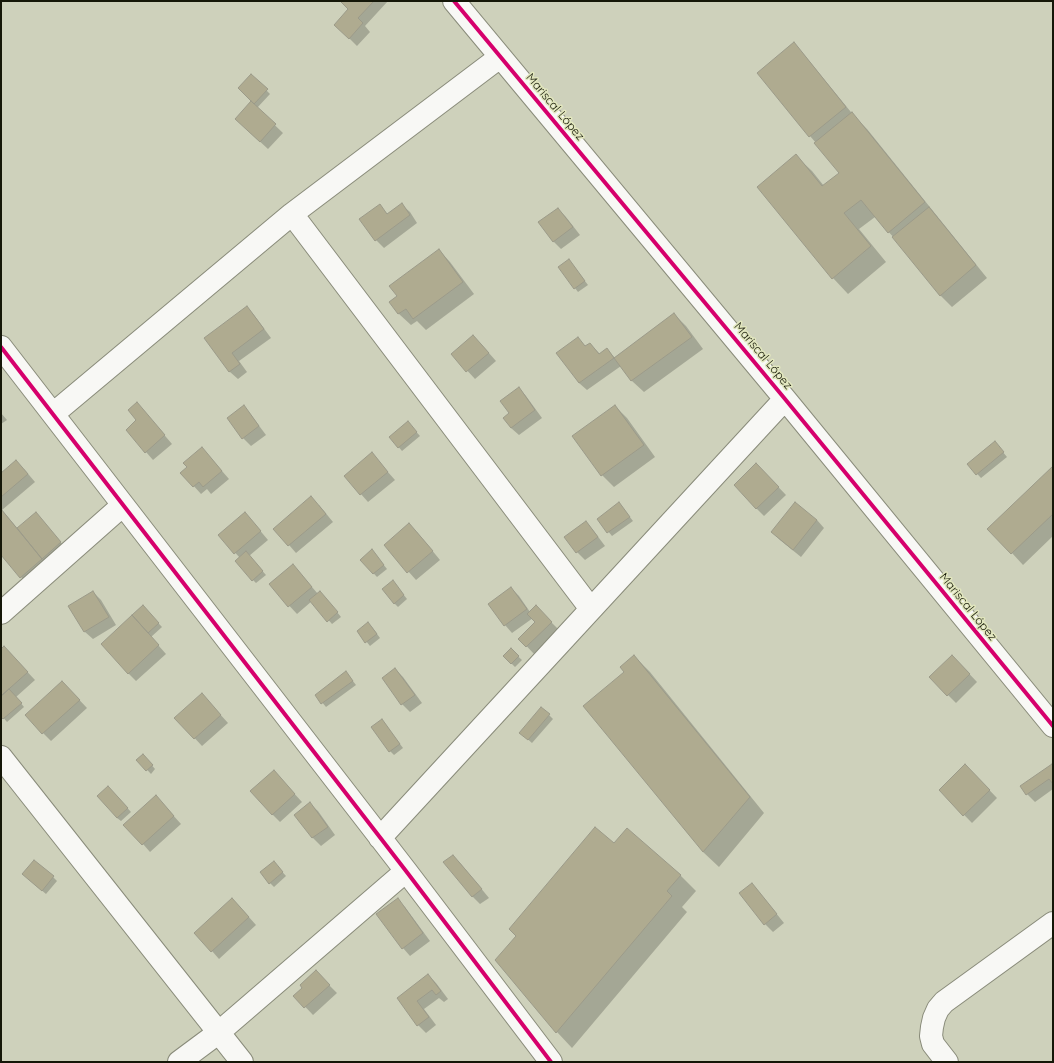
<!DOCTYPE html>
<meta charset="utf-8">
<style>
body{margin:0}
#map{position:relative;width:1054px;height:1063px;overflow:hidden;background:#ced1bb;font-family:Quicksand,sans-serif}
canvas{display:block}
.frame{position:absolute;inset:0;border:2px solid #151708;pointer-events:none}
</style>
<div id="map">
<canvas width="1054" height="1063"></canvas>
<div class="frame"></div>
</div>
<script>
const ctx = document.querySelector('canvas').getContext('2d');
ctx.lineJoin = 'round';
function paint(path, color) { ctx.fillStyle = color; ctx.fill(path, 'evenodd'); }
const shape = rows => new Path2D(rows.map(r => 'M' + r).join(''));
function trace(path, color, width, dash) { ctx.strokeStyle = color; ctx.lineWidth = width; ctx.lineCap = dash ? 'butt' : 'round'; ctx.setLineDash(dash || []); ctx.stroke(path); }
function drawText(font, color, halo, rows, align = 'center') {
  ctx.font = font + ' Quicksand,sans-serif'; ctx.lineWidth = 3; ctx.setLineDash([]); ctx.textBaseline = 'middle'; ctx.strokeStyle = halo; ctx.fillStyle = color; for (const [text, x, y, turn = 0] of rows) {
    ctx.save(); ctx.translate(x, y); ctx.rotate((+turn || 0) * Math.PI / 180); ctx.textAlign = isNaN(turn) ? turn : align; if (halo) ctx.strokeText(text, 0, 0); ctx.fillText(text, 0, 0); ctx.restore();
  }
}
const shadow = shape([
 [341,1,388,1,365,26,370,32,357,46,343,32,349,9],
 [794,44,805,56,855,117,867,129,987,278,952,307,940,295,896,240,875,217,859,229,886,262,848,294,833,278,796,156,812,171,824,186,840,173,816,143,810,136,758,73],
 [251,75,270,94,257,108,283,133,268,149,244,127,253,102],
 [402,205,410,212,417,223,384,248,376,240,361,219,380,206,388,215],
 [558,209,566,217,580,235,561,249,553,241],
 [439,250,450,262,474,294,426,330,417,321,411,325,399,314,391,302,398,297],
 [572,264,588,285,578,292,559,267],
 [247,307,254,315,271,338,239,361,247,372,238,379,230,372,205,338],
 [674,314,686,326,703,349,644,392,632,381,621,366,587,390,579,383,558,353,578,338,586,347,590,344,600,354,607,349,615,358],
 [481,344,496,361,475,379,452,354],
 [519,388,526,396,542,418,519,435,511,428,504,418,510,413],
 [137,403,172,444,153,460,146,452],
 [615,406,627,418,655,457,614,487,602,475],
 [244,407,251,415,266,435,251,446,243,438],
 [1,413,7,420,1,424],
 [411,426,420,436,402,451,390,437],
 [998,446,1007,457,981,478,968,464],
 [209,456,229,479,211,494,207,489,201,494,182,473],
 [379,462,395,480,368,502,345,476],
 [1053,467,1053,536,1023,565,1012,553],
 [24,469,35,482,2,510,18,529,43,521,68,551,32,589,21,577,1,553,1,474],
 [764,472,786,495,764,516,756,508],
 [619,503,633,521,612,536,598,519],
 [319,505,333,522,296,553,275,529],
 [817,520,824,528,801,557,780,540,773,532],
 [252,521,268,540,249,556,266,575,256,583,253,580,240,558,219,535],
 [586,522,593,530,605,546,585,560,577,552,566,537],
 [417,532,440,560,416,580,385,545],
 [375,554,387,569,377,577,361,560],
 [293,565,318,594,324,596,341,617,332,624,312,601,297,614,270,585],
 [396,585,407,599,398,607,394,603],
 [511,588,519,596,530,612,536,607,559,630,534,654,520,639,537,622,533,618,512,633,505,625],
 [93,592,101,600,116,625,93,639,85,632,70,606],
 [143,607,162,627,151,637,166,654,136,681,128,673],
 [372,627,380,638,370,646,358,631],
 [4,647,35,680,16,697,24,707,7,722,1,715,1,650],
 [511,650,522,660,515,667,504,656],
 [634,656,650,672,764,813,719,867,703,852],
 [960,664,977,682,956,703,948,695],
 [395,669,403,677,422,703,410,712,402,704],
 [349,676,356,685,326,707,316,695],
 [70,690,87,708,51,741,43,733],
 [209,702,228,723,202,746,176,718],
 [549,715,553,719,532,743,524,736],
 [385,724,403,748,394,755,390,751],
 [143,755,155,769,151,774,138,760],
 [1053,766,1053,789,1035,802,1027,794],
 [973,773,997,798,972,823,940,790],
 [281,779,302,802,280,822,272,814],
 [112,791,131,812,121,821,117,818],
 [163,804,181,824,150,852,143,844],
 [310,804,318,811,335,835,321,846,313,838,296,815],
 [615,844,680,875,696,891,682,907,687,912,572,1048,557,1032,497,960],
 [453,856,461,864,489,898,480,904,473,897,445,863],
 [277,866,286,876,274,887,270,883],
 [53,877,57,881,46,894,27,878],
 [752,884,759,892,784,923,773,932,765,924,740,894],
 [397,900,405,907,430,941,410,956,403,948],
 [240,907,256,925,219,959,212,951],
 [428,975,436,983,448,999,444,1002,439,998,424,1009,436,1025,426,1033,418,1025,398,998],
 [323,979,337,993,313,1015,295,996]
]);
const building = shape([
 [340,1,374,1,358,18,363,23,349,39,334,25,348,9,340,1],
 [794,42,846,107,809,137,757,73,794,42],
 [251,74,268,89,254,104,238,88,251,74],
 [251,101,276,124,260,142,235,119,251,101],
 [852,112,925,202,888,233,861,200,844,213,871,246,832,279,757,187,796,154,822,186,839,173,814,143,852,112],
 [402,203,410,215,375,241,359,219,380,204,387,214,402,203],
 [929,207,976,265,940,296,892,237,929,207],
 [558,208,573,227,553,242,538,222,558,208],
 [439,249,463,282,413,319,406,309,398,314,389,302,397,296,389,286,439,249],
 [569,259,585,281,574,289,558,267,569,259],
 [247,306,264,329,232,353,240,364,229,372,204,338,247,306],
 [674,313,692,337,631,381,614,358,674,313],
 [473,335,489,353,466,372,451,354,473,335],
 [578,337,585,346,590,343,599,354,607,348,614,358,579,383,556,353,578,337],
 [519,387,535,410,511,428,503,418,509,413,500,401,519,387],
 [137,402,165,435,145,453,126,430,136,420,128,410,137,402],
 [244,405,259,426,242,439,227,418,244,405],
 [615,405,644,445,601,476,572,436,615,405],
 [408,421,417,432,398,448,389,437,408,421],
 [995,441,1004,452,976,475,967,464,995,441],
 [202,447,222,471,203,487,199,482,193,487,180,473,187,467,183,463,202,447],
 [372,452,388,472,360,495,344,476,372,452],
 [16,460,28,474,1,497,1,473,16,460],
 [756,463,779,487,756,509,734,485,756,463],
 [1053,466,1053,514,1011,554,987,529,1053,466],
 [311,496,326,514,288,546,273,529,311,496],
 [619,502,630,517,607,533,597,519,619,502],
 [795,502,817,520,793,550,771,532,795,502],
 [1,509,42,559,20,578,1,555,1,509],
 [36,512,61,542,42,559,17,528,36,512],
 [245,512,261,531,234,554,218,535,245,512],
 [586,521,598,537,576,553,564,537,586,521],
 [409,523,433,551,407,573,384,545,409,523],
 [372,549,384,565,373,574,360,560,372,549],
 [246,551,263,571,252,581,235,561,246,551],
 [293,564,312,587,288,607,269,584,293,564],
 [393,580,404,595,394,604,382,589,393,580],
 [511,587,527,609,504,626,488,604,511,587],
 [93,591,109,617,84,632,68,606,93,591],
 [320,591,338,612,327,622,309,600,320,591],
 [143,605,159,623,148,633,132,615,143,605],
 [536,605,552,622,526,647,518,639,535,622,527,614,536,605],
 [132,615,159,645,128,674,101,644,132,615],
 [368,622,377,634,365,643,357,631,368,622],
 [4,646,28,672,1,696,1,649,4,646],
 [511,648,519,656,511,664,503,656,511,648],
 [634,655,750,797,703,852,583,706,624,672,620,667,634,655],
 [952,655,970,674,947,696,929,677,952,655],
 [395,668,415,695,401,705,382,678,395,668],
 [346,671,353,681,321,704,315,695,346,671],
 [62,681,80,700,42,734,25,715,62,681],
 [9,689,22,703,3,719,1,717,1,696,9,689],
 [202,693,221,715,194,739,174,718,202,693],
 [541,707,550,714,528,740,519,733,541,707],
 [382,719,400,744,389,752,371,727,382,719],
 [143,754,153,765,146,771,136,760,143,754],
 [965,764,990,790,963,816,939,790,965,764],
 [1052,764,1053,765,1053,784,1049,779,1026,795,1020,786,1052,764],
 [274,770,295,794,272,815,250,791,274,770],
 [108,786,128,808,117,818,97,796,108,786],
 [156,795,174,816,142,845,123,825,156,795],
 [310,802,328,827,312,838,294,815,310,802],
 [595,827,614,843,627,828,681,875,667,891,672,896,556,1033,495,960,516,936,509,929,595,827],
 [453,855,482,889,472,897,443,862,453,855],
 [34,860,54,876,42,891,22,874,34,860],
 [274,861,283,872,269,884,260,872,274,861],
 [752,883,777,914,764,925,739,893,752,883],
 [232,898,249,917,211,952,194,933,232,898],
 [398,898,423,933,402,949,376,914,398,898],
 [316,970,330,985,304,1008,293,996,302,988,300,985,316,970],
 [428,974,441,991,436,995,432,990,417,1001,429,1017,417,1026,397,998,428,974]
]);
const minor = shape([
 [454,1,785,399,1053,726],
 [292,214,591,609],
 [1,347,406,871,551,1062],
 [53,414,292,214,500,57],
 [1,613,123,505],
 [1,757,242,1062],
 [380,838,785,399],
 [179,1062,218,1033,406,871],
 [947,1062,933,1044,931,1036,932,1027,934,1018,938,1009,944,1002,1053,923]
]);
const cycleway = shape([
 [454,1,785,399,1053,726],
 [1,347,406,871,551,1062]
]);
const streetNames = [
 ["Mariscal López",555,107,50],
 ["Mariscal López",763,356,50],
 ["Mariscal López",968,607,51]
];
paint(shadow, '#0003');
paint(building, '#afab90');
trace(building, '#9b9a89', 1);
trace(minor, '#898b7a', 24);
trace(minor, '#f8f8f5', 22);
trace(cycleway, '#d6006c', 4);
drawText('12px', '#151708', '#e2e7be', streetNames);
</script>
